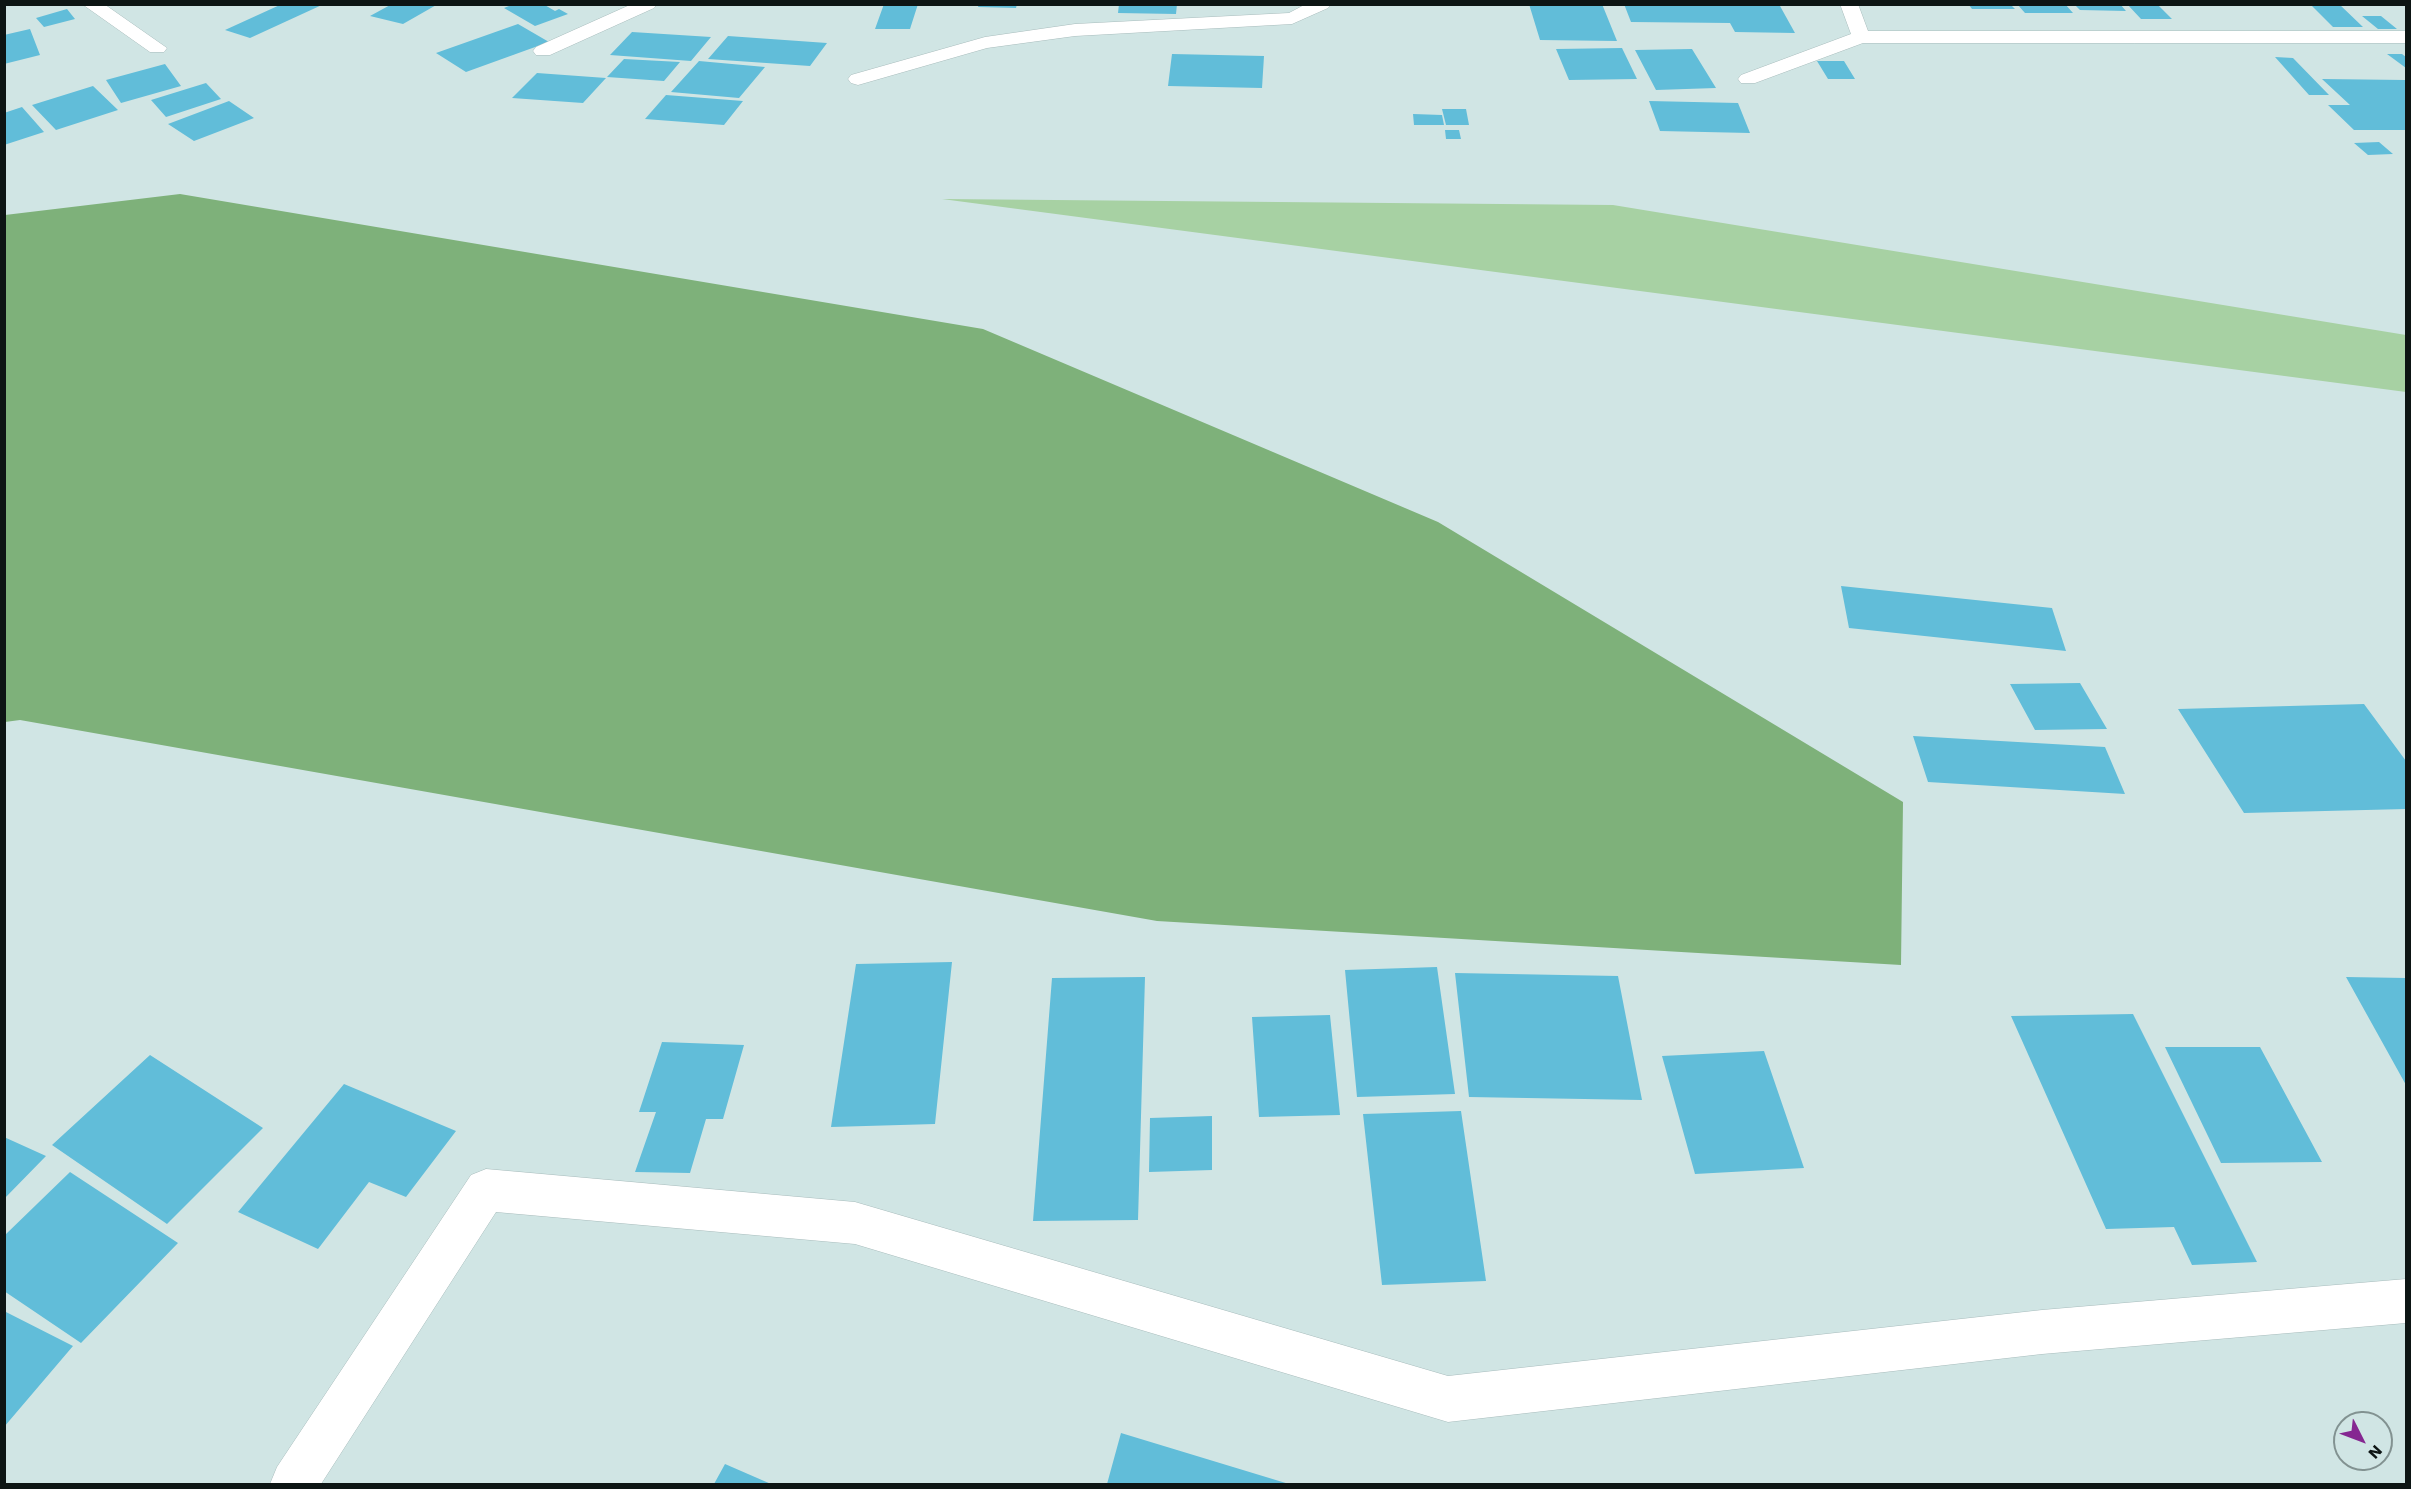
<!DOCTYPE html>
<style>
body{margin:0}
#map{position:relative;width:2411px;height:1489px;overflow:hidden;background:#d0e5e4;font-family:"Work Sans",sans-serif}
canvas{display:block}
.frame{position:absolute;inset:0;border:6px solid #0d1514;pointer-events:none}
.north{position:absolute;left:2333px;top:1411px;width:60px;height:60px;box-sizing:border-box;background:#d0e5e4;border:2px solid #829291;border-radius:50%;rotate:132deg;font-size:16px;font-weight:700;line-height:24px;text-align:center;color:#0d1514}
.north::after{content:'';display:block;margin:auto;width:21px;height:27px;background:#852791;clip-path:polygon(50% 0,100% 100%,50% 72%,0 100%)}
</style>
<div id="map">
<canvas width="2411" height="1489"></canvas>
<div class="frame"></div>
<div class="north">N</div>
</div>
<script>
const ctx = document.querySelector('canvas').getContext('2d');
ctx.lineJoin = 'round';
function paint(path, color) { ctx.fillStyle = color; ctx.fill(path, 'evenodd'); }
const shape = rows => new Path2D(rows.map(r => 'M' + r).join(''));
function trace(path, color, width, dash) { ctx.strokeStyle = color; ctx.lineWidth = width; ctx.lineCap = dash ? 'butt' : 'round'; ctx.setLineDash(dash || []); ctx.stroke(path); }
const green = shape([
 [942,199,1613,205,2406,335,2406,392]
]);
const forest = shape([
 [180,194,983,329,1438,522,1903,802,1901,965,1157,921,20,720,5,722,5,215]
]);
const building = shape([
 [282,4,324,4,250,38,225,30],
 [392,4,438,4,403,24,370,16],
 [514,4,543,4,555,11,559,9,568,14,535,26,504,8],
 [884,4,918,4,910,29,875,29],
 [979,4,1017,4,1016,8,978,7],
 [1119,4,1177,4,1176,14,1118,13],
 [1529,4,1602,4,1617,41,1540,40],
 [1624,4,1780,6,1795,33,1735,32,1730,23,1631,22],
 [2017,4,2065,4,2073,13,2025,13],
 [2074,4,2120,4,2126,11,2080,10],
 [2127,4,2157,4,2172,19,2141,19],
 [2310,4,2339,4,2363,27,2333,27],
 [1969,5,2011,5,2015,9,1972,9],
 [67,9,75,19,44,27,36,18],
 [2362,16,2381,16,2397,29,2378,29],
 [518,24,549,42,466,72,436,53],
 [30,29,40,55,4,64,4,35],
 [632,32,711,37,691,61,610,55],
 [728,36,827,43,810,66,708,59],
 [1622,48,1637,79,1569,80,1556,49],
 [1692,49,1716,88,1656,90,1635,50],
 [1172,54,1264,56,1262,88,1168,86],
 [2387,54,2402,54,2406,57,2406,68],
 [2275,57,2293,58,2329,95,2309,95],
 [624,59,680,62,664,81,607,77],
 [699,61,765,67,739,98,671,92],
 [1817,61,1844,61,1855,79,1828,79],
 [165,64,181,86,121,103,106,80],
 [537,73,606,78,583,103,512,98],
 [2322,79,2405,80,2406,130,2354,130,2328,105,2350,105],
 [206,83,221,99,166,117,151,100],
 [93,86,118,110,56,130,32,105],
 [666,95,743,101,724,125,645,119],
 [229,101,254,118,194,141,168,124],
 [1649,101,1738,103,1750,133,1660,131],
 [22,107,44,132,4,145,4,113],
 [1442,109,1466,109,1469,125,1446,125],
 [1413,114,1442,115,1444,125,1414,125],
 [1445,130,1459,130,1461,139,1446,139],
 [2379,142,2393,154,2368,155,2354,143],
 [1841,586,2052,608,2066,651,1849,628],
 [2080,683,2107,729,2035,730,2010,684],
 [2364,704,2406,761,2406,809,2244,813,2178,709],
 [1913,736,2105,747,2125,794,1928,782],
 [952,962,935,1124,831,1127,856,964],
 [1437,967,1455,1094,1357,1097,1345,970],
 [1455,973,1618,976,1642,1100,1469,1097],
 [1145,977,1138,1220,1033,1221,1052,978],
 [2346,977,2406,978,2406,1085],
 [2133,1014,2257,1262,2192,1265,2174,1227,2106,1229,2011,1016],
 [1330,1015,1340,1115,1259,1117,1252,1017],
 [662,1042,744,1045,723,1119,706,1119,690,1173,635,1172,656,1112,639,1112],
 [2165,1047,2260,1047,2322,1162,2221,1163],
 [1764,1051,1804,1168,1695,1174,1662,1056],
 [150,1055,263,1128,167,1224,52,1145],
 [344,1084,456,1131,406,1197,369,1182,318,1249,238,1212],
 [1461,1111,1486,1281,1382,1285,1363,1114],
 [1212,1116,1212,1170,1149,1172,1150,1118],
 [4,1137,46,1156,4,1199],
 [70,1172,178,1243,81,1343,4,1291,4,1236],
 [4,1311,73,1346,4,1427],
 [1121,1433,1289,1484,1107,1484],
 [725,1464,771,1484,714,1484]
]);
const street = shape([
 [82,4,104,4,167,48,164,52,150,52,82,4],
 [632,4,657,4,654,8,550,55,536,55,533,51,536,47,632,4],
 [1306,4,1331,4,1328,8,1292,24,1075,36,987,48,858,85,851,83,848,79,851,75,985,37,1075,24,1289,13,1306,4],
 [1840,4,1858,4,1868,31,2406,31,2406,43,1863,43,1755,83,1741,83,1738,79,1741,75,1851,34,1840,4],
 [486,1169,855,1202,1448,1376,2042,1310,2406,1279,2406,1323,2042,1354,1448,1422,855,1244,496,1212,321,1484,270,1484,277,1467,471,1175,486,1169]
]);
paint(green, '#a7d1a3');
paint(forest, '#7eb17a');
paint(building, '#61bdd9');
trace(street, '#a8bcbc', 1);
paint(street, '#fff');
</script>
